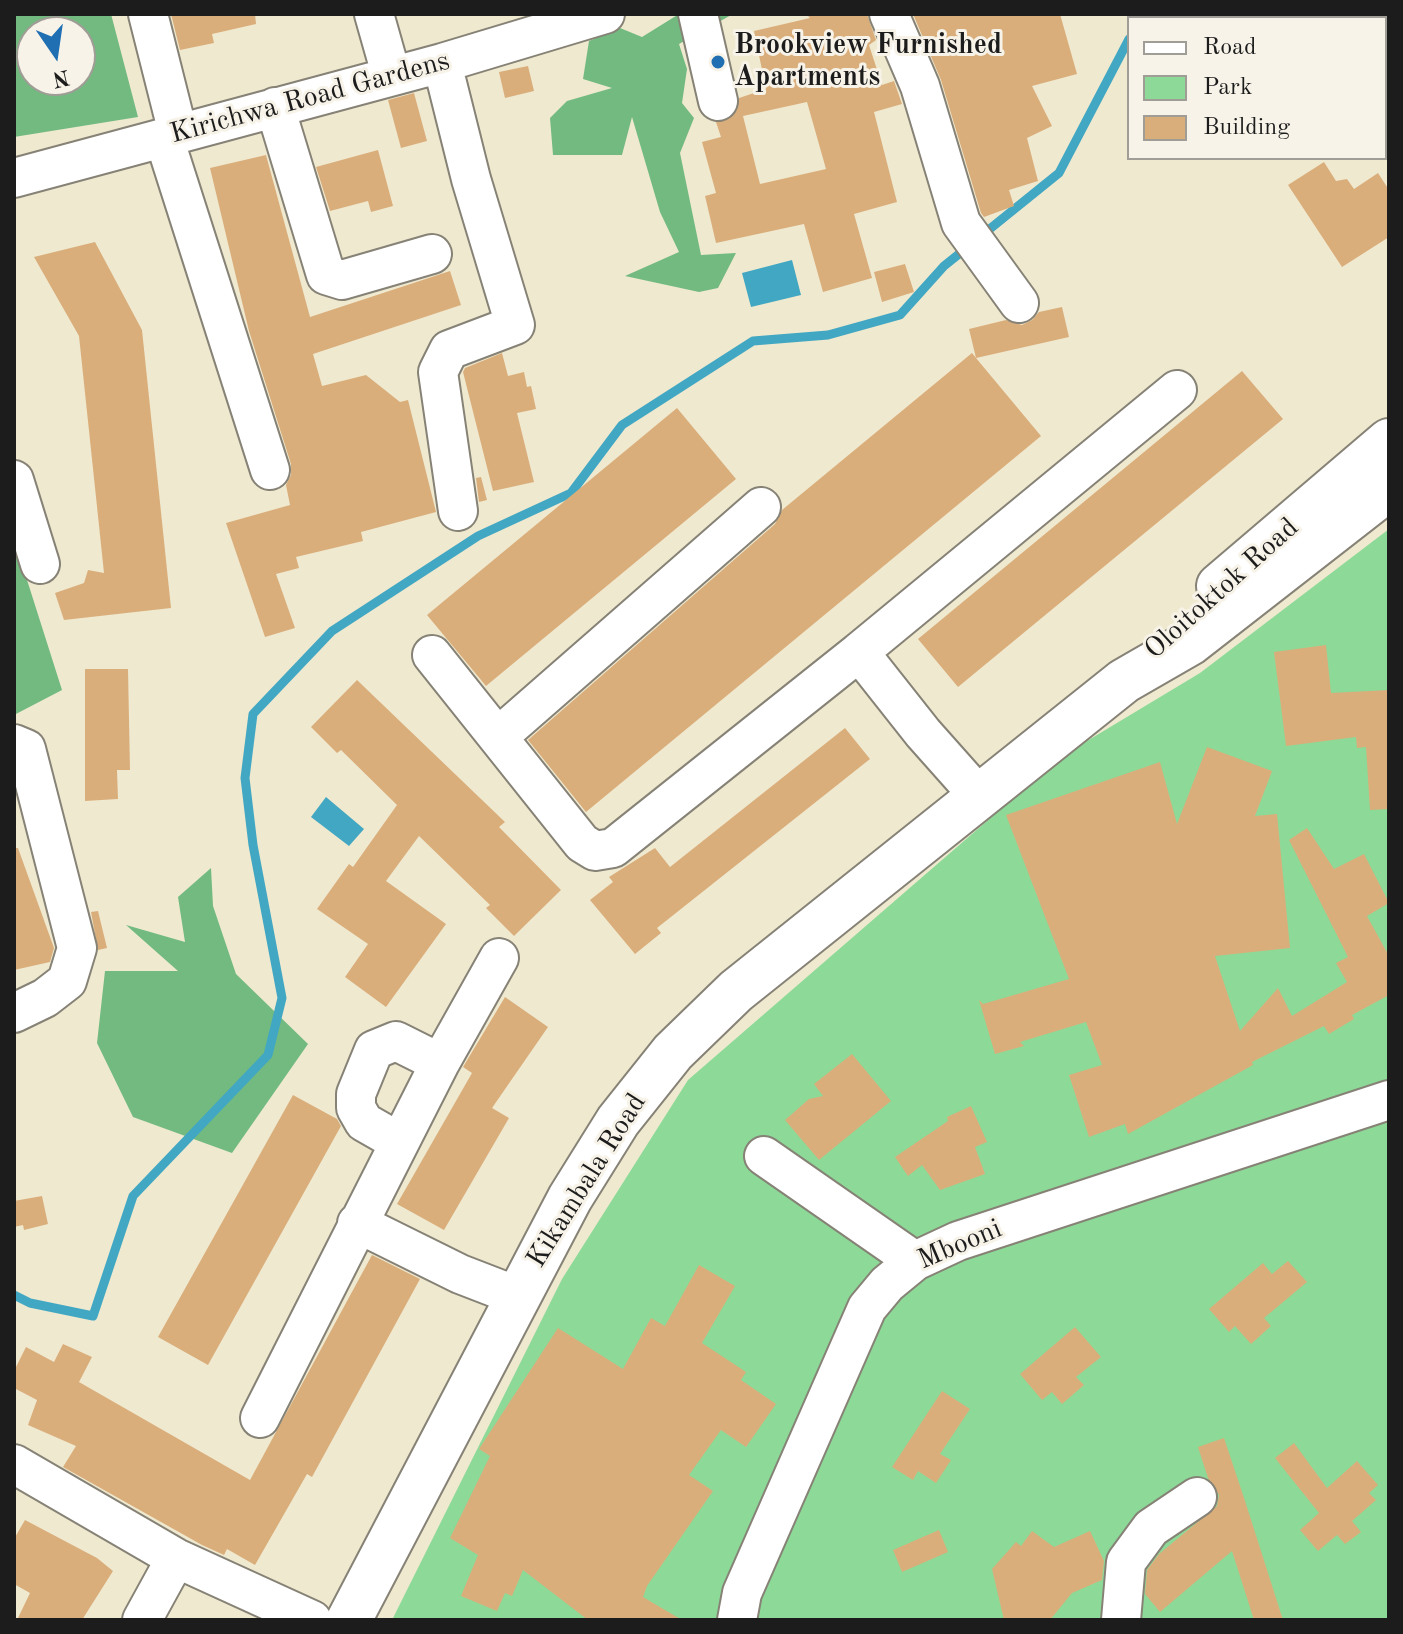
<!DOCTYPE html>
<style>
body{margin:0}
#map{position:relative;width:1403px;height:1634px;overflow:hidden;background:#efe9d0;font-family:"Old Standard TT",serif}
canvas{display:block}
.frame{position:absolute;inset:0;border:16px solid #1c1c1c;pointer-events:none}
.legend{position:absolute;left:1127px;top:16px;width:260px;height:144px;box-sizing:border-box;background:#f7f3e8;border:2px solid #9f9d96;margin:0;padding:10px 14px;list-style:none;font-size:24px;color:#1c1c1c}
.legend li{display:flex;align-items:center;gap:16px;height:40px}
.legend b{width:40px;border:2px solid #9f9d96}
.north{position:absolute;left:16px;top:16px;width:80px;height:80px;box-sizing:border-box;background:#f7f3e8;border:2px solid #9f9d96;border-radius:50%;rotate:167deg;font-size:22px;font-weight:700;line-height:32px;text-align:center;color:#1c1c1c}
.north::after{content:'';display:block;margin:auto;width:28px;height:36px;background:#1f6fb2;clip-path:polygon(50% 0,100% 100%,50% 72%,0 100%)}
</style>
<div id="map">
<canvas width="1403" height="1634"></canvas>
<div class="frame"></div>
<ul class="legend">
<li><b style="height:10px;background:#fff"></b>Road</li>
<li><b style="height:22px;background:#8dda98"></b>Park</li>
<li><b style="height:22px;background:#daae7b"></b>Building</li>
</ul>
<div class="north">N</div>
</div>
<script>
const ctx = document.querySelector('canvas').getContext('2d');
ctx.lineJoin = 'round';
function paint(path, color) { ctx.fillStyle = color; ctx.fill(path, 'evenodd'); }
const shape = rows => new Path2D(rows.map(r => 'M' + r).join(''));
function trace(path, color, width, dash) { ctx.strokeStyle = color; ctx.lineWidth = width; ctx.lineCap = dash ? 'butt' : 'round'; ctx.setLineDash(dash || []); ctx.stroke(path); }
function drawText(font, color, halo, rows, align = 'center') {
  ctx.font = font + ' "Old Standard TT",serif'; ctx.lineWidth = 6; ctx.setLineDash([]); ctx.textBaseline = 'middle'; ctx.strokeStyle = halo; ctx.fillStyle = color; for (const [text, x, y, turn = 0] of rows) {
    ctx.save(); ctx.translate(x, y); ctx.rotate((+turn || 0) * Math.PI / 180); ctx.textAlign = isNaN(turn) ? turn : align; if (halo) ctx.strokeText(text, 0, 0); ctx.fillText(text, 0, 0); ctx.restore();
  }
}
const green = shape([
 [1389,529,1389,1620,392,1620,562,1279,688,1080,1062,756,1200,673]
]);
const forest = shape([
 [14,14,111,14,138,117,14,137],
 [32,32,80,32,80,80,32,80],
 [679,14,733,14,679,44,687,69,682,103,694,118,680,153,701,255,736,253,718,288,699,292,625,276,679,252,660,212,632,117,622,155,553,155,550,118,567,101,612,88,583,79,589,41,620,28,642,37],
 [14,539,62,690,14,715],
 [211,868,213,906,236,974,308,1044,232,1153,133,1117,97,1043,105,971,178,971,126,925,185,942,178,897]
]);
const water = shape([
 [792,260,801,295,751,307,742,273],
 [326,797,364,829,349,846,311,817]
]);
const stream = shape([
 [1172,18,1181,14],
 [981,236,1059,173,1129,39],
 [14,1295,30,1303,93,1316,133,1196,268,1055,282,998,253,845,245,778,253,714,332,631,478,536,571,493,622,425,753,341,828,335,900,315,944,266,969,246]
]);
const building = shape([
 [171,14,255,14,256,24,212,34,214,43,180,50],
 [806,14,867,14,876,40,869,45,882,85,894,81,902,104,874,112,897,202,854,214,872,278,823,292,804,224,716,243,705,196,716,193,702,142,721,137,716,122,733,116,739,98,766,89,754,31,810,18],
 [807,102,826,169,760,184,743,116],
 [913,14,1060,14,1077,74,1032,86,1052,126,1027,138,1038,181,1009,190,1014,206,984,217,981,213,941,80],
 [528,66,534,91,505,98,499,72],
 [414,93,427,141,401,148,388,100],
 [378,150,393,206,371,212,368,201,330,211,316,167],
 [266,155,310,317,450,271,461,305,313,354,322,386,366,375,400,402,408,400,436,512,361,532,363,541,296,557,299,568,276,574,295,628,265,637,226,523,290,505,286,485,291,475,291,464,249,331,210,168],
 [1324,162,1336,181,1347,179,1354,189,1378,173,1389,190,1389,237,1342,267,1288,185],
 [95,242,142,330,171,608,64,620,55,593,84,583,88,570,104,573,79,336,34,257],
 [905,264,914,292,882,302,874,272],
 [1062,307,1069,337,976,358,1041,436,586,812,528,740,775,524,782,510,972,353,976,358,969,329,1006,320,1022,325,1032,320,1039,312],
 [502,353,508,376,524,372,527,387,531,386,536,409,517,413,534,482,493,491,463,372,465,368],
 [1242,371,1283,419,958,687,918,639],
 [677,408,736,479,486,686,427,615],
 [481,477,487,500,479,502,476,478],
 [1326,645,1331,693,1389,690,1389,809,1370,810,1366,747,1357,748,1356,737,1286,746,1274,652],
 [85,669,128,669,130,770,117,770,118,799,85,801],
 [357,680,505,822,499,827,561,890,514,936,486,908,490,905,419,836,386,881,446,924,386,1007,345,977,368,944,317,909,349,864,353,867,397,805,341,750,337,753,311,727],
 [845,728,870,759,657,928,661,933,635,954,590,900,613,882,609,877,655,848,670,867],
 [1207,747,1272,771,1255,816,1277,814,1290,948,1215,956,1240,1031,1278,988,1292,1016,1347,982,1336,963,1348,957,1289,840,1307,828,1334,869,1364,854,1389,903,1367,916,1389,956,1389,995,1352,1015,1354,1019,1329,1034,1324,1026,1252,1062,1253,1065,1128,1134,1125,1124,1089,1137,1069,1075,1102,1065,1086,1022,1020,1042,1024,1046,995,1054,979,1000,983,1004,1069,979,1006,815,1160,762,1177,824],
 [14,848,18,848,54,948,50,962,14,970],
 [98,911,107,948,98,950,91,912],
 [505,997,548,1027,492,1108,509,1118,444,1230,397,1204,472,1073,463,1067],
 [852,1054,891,1101,819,1160,785,1120,809,1099,823,1096,814,1084],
 [293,1095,337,1119,341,1126,208,1365,158,1337],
 [971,1106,987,1142,975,1147,985,1174,940,1190,922,1165,908,1176,895,1157,948,1121,947,1117],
 [42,1196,48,1224,24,1230,23,1225,14,1227,14,1201],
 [372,1255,420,1279,312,1477,307,1474,255,1565,227,1549,224,1555,202,1545,63,1467,76,1446,28,1425,37,1400,14,1388,14,1371,26,1347,54,1362,63,1344,92,1357,79,1382,250,1480],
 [1288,1261,1307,1282,1264,1318,1271,1326,1251,1344,1235,1326,1229,1332,1209,1309,1263,1263,1272,1274],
 [699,1265,735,1286,702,1343,746,1372,741,1380,776,1404,746,1447,721,1430,689,1475,713,1491,647,1586,643,1597,682,1620,588,1620,523,1570,512,1596,505,1593,497,1611,461,1596,478,1555,450,1538,490,1456,479,1449,558,1328,623,1369,651,1318,665,1326],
 [1075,1327,1101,1357,1076,1377,1084,1385,1062,1404,1052,1392,1042,1400,1020,1374],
 [942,1391,970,1409,940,1454,951,1460,936,1483,918,1471,913,1480,892,1467],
 [1224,1438,1245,1501,1283,1620,1254,1620,1232,1551,1160,1612,1145,1594,1147,1570,1159,1554,1217,1506,1219,1495,1208,1478,1198,1447],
 [1294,1443,1327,1488,1357,1461,1378,1485,1369,1493,1376,1500,1352,1521,1361,1532,1345,1544,1337,1535,1318,1551,1300,1530,1319,1513,1275,1458],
 [25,1520,97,1558,113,1571,82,1620,17,1620,30,1593,14,1584,14,1539],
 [939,1530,948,1552,902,1572,893,1550],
 [1032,1531,1054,1547,1090,1531,1104,1561,1102,1580,1072,1593,1050,1620,1004,1620,992,1569,1016,1542,1021,1546]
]);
const minor = shape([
 [148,14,178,133],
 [374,14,391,74],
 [698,14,718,101],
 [889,14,920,86,961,223,1019,303],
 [442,63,471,179,515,325,449,350,438,372,458,511],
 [275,107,326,275,342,280,432,254],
 [164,138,270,470],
 [14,178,442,63,605,14],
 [14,480,40,564],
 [432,655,582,843,595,851,613,848,859,652],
 [499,736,761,507],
 [14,744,26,749,77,948,67,981,45,998,14,1013],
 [979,796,923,733,859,652,1177,390],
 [399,1142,364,1122,356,1108,356,1094,374,1050,396,1041,440,1063],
 [764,1156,915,1261],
 [357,1223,460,1274,517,1296],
 [260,1418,440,1063,499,958],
 [14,1464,176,1558,312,1620],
 [142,1620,176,1558],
 [737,1620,742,1593,867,1308,887,1284,915,1261,958,1241,1389,1100],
 [1121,1620,1126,1562,1151,1528,1197,1497]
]);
const major = shape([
 [1219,586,1389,441],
 [349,1620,570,1198,618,1121,673,1052,736,991,1124,681,1190,643,1389,488]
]);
const markers = [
 [718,62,8,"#1f6fb2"]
];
const poiNames = [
 ["Brookview Furnished",734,46],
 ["Apartments",734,78]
];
const streetNames = [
 ["Kirichwa Road Gardens",310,98,-15],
 ["Oloitoktok Road",1222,589,-42],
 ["Kikambala Road",587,1181,-58],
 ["Mbooni",960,1245,-23]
];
paint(green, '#8dda98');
paint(forest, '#72ba80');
paint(water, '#42a7c2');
trace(stream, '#42a7c2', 9);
paint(building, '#daae7b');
trace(minor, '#868276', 42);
trace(major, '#868276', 48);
trace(minor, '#fff', 38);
trace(major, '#fff', 44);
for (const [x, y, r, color] of markers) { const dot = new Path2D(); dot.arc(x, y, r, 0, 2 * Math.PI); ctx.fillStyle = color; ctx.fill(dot); trace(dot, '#f7f3e8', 3); }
drawText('bold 28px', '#1c1c1c', '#f7f3e8', poiNames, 'left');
drawText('28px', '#1c1c1c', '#f7f3e8', streetNames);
</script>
